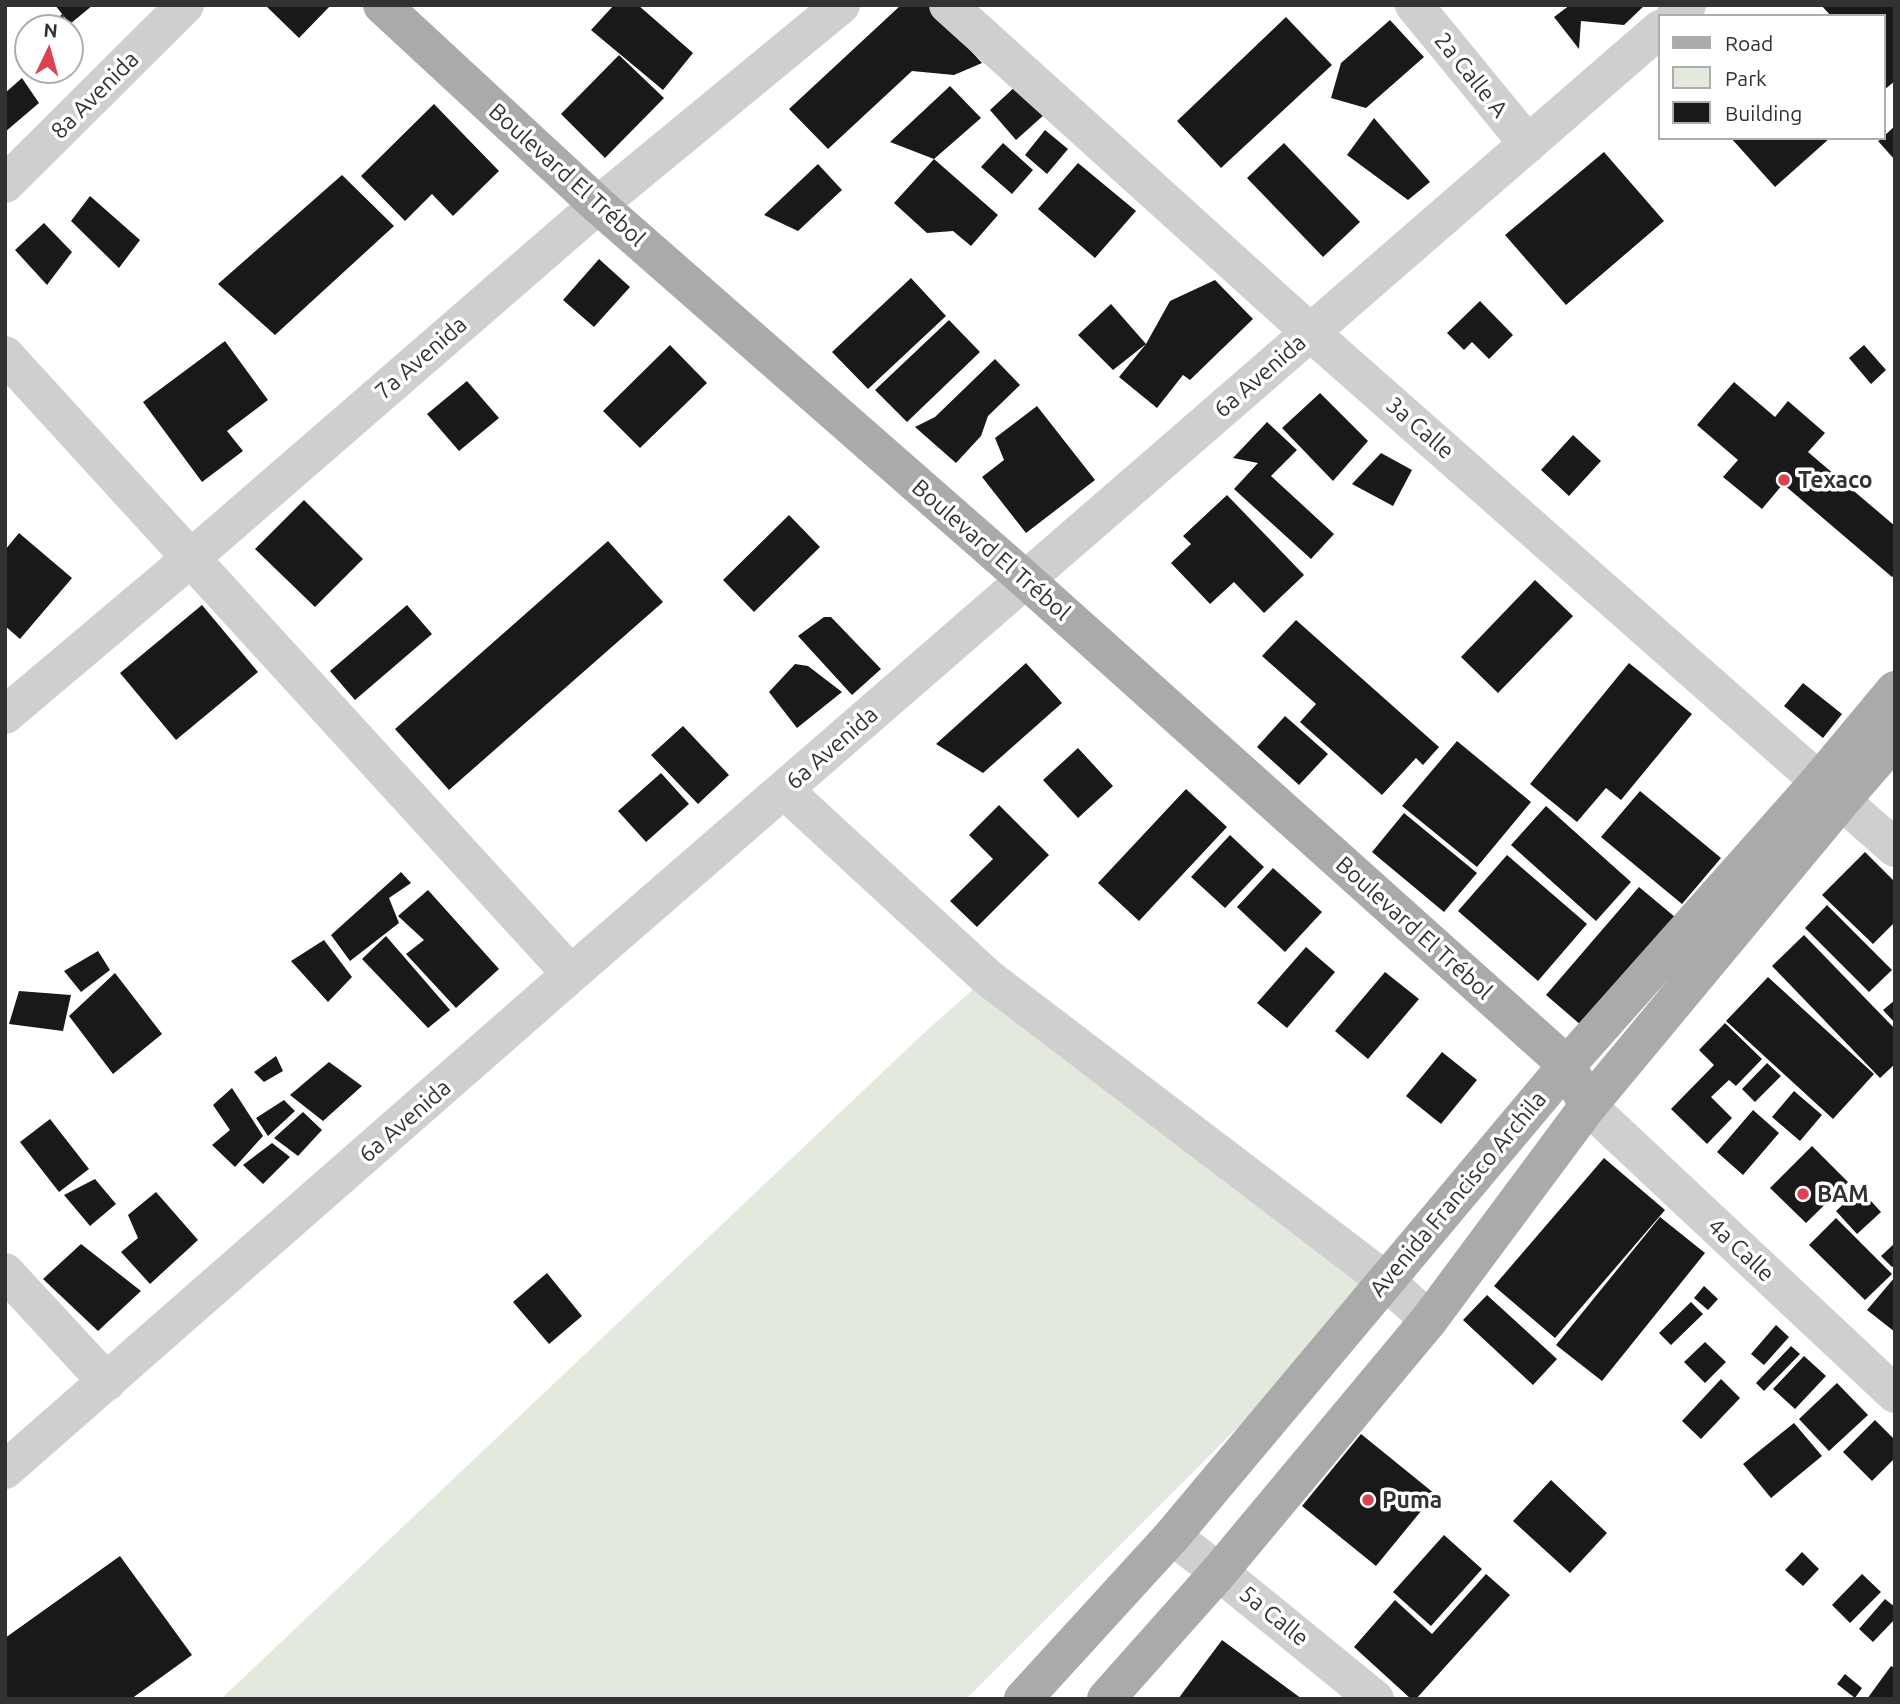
<!DOCTYPE html>
<meta charset="utf-8">
<style>
body{margin:0}
#map{position:relative;width:1900px;height:1704px;overflow:hidden;background:#fff;font-family:Ubuntu,sans-serif}
canvas{display:block}
.frame{position:absolute;inset:0;border:7px solid #323232;pointer-events:none}
.legend{position:absolute;left:1658px;top:14px;width:228px;height:126px;box-sizing:border-box;background:#fff;border:2px solid #adadad;margin:0;padding:9px 12px;list-style:none;font-size:21px;color:#323232}
.legend li{display:flex;align-items:center;gap:14px;height:35px}
.legend b{width:35px;border:2px solid #adadad}
.north{position:absolute;left:14px;top:14px;width:70px;height:70px;box-sizing:border-box;background:#fff;border:2px solid #adadad;border-radius:50%;rotate:5deg;font-size:19px;font-weight:700;line-height:28px;text-align:center;color:#323232}
.north::after{content:'';display:block;margin:auto;width:24px;height:32px;background:#dc4253;clip-path:polygon(50% 0,100% 100%,50% 72%,0 100%)}
</style>
<div id="map">
<canvas width="1900" height="1704"></canvas>
<div class="frame"></div>
<ul class="legend">
<li><b style="height:9px;background:#aaa"></b>Road</li>
<li><b style="height:19px;background:#e3e9dc"></b>Park</li>
<li><b style="height:19px;background:#191919"></b>Building</li>
</ul>
<div class="north">N</div>
</div>
<script>
const ctx = document.querySelector('canvas').getContext('2d');
ctx.lineJoin = 'round';
function paint(path, color) { ctx.fillStyle = color; ctx.fill(path, 'evenodd'); }
const shape = rows => new Path2D(rows.map(r => 'M' + r).join(''));
function trace(path, color, width, dash) { ctx.strokeStyle = color; ctx.lineWidth = width; ctx.lineCap = dash ? 'butt' : 'round'; ctx.setLineDash(dash || []); ctx.stroke(path); }
function drawText(font, color, halo, rows, align = 'center') {
  ctx.font = font + ' Ubuntu,sans-serif'; ctx.lineWidth = 7; ctx.setLineDash([]); ctx.textBaseline = 'middle'; ctx.strokeStyle = halo; ctx.fillStyle = color; for (const [text, x, y, turn = 0] of rows) {
    ctx.save(); ctx.translate(x, y); ctx.rotate((+turn || 0) * Math.PI / 180); ctx.textAlign = isNaN(turn) ? turn : align; if (halo) ctx.strokeText(text, 0, 0); ctx.fillText(text, 0, 0); ctx.restore();
  }
}
const green = shape([
 [987,977,1385,1280,966,1699,221,1699,924,1033]
]);
const building = shape([
 [55,5,93,5,70,24],
 [265,5,331,5,299,38],
 [614,5,638,5,693,53,663,90,591,30],
 [901,5,929,5,982,63,954,75,912,71,828,149,789,109],
 [1570,5,1645,5,1624,25,1581,21,1579,49,1554,17],
 [1821,5,1895,5,1895,81,1884,90,1884,16,1831,16],
 [62,14,81,45,70,57,70,28,50,28],
 [1286,17,1332,65,1221,168,1177,121],
 [1390,20,1424,57,1366,108,1331,98,1341,63],
 [619,55,664,98,605,158,561,114],
 [22,78,39,103,5,132,5,93],
 [1018,84,1045,114,1016,140,990,110],
 [950,86,981,118,934,159,890,142],
 [434,104,499,171,453,216,432,194,405,221,361,176],
 [1374,118,1430,182,1408,200,1347,155],
 [1895,126,1895,160,1878,141,1884,138,1884,136],
 [1045,130,1068,149,1047,174,1025,155],
 [1731,138,1830,138,1775,187],
 [1003,143,1033,170,1012,194,981,167],
 [1284,143,1360,222,1323,257,1247,178],
 [1604,152,1664,221,1566,305,1505,235],
 [934,159,998,215,971,246,953,231,927,233,894,203],
 [1078,163,1136,211,1095,258,1038,209],
 [818,164,842,190,798,231,764,215],
 [342,175,394,226,275,335,218,284],
 [90,196,140,240,119,268,71,221],
 [44,223,72,252,47,285,15,250],
 [599,259,630,287,594,327,563,300],
 [911,278,946,316,868,389,832,352],
 [1215,280,1253,319,1190,380,1183,375,1157,408,1119,377,1146,344,1113,370,1078,335,1111,304,1146,344,1170,301],
 [1480,301,1513,335,1489,359,1472,342,1464,350,1447,333],
 [949,320,980,352,907,422,875,390],
 [225,341,268,400,227,431,243,451,202,482,143,402],
 [670,345,707,383,640,448,603,411],
 [1864,345,1886,370,1871,384,1849,358],
 [995,359,1020,385,988,416,981,436,956,463,915,427,935,417],
 [467,381,499,418,459,451,427,414],
 [1734,382,1775,417,1788,401,1825,433,1808,452,1895,526,1895,575,1892,577,1783,484,1762,509,1723,477,1738,460,1697,425],
 [1320,393,1368,441,1333,481,1282,428],
 [1037,406,1095,480,1026,533,982,477,1004,460,995,438],
 [1267,422,1297,450,1271,476,1334,534,1311,559,1234,489,1258,463,1233,458],
 [1573,435,1601,461,1569,496,1541,470],
 [1381,453,1412,470,1393,506,1352,484],
 [1227,495,1304,575,1264,613,1234,582,1210,604,1171,563,1191,544,1183,536],
 [304,500,363,559,315,607,255,549],
 [789,515,820,547,754,612,723,580],
 [19,533,72,578,20,639,5,626,5,550],
 [608,541,663,602,449,790,395,729],
 [1535,580,1573,616,1498,693,1461,657],
 [202,605,258,672,176,740,120,673],
 [407,605,432,634,355,700,330,671],
 [824,617,831,617,881,669,852,695,798,636],
 [1296,620,1439,747,1423,765,1416,758,1382,795,1300,722,1316,704,1262,656],
 [1026,663,1062,703,983,773,936,744],
 [1629,663,1692,714,1621,800,1606,788,1577,822,1530,784],
 [795,664,808,666,842,692,797,728,769,692],
 [1803,683,1842,714,1823,738,1784,706],
 [1285,716,1328,754,1299,785,1257,747],
 [683,726,729,775,698,804,651,755],
 [1457,741,1531,802,1477,867,1402,806],
 [1078,748,1113,786,1078,818,1043,780],
 [661,773,689,804,646,842,618,811],
 [1186,789,1227,827,1139,921,1098,883],
 [1640,791,1721,858,1682,904,1601,837],
 [999,805,1049,855,977,927,950,901,993,859,969,835],
 [1546,806,1631,882,1596,921,1511,845],
 [1404,813,1477,873,1444,912,1372,852],
 [1230,835,1264,867,1225,908,1191,877],
 [1865,852,1895,882,1895,922,1873,944,1822,895],
 [1507,855,1587,924,1538,981,1458,911],
 [1273,868,1322,912,1285,952,1237,907],
 [401,872,411,883,389,898,399,923,350,961,331,935],
 [1639,887,1675,917,1581,1025,1546,995],
 [428,890,499,969,456,1008,406,954,424,940,398,916],
 [1827,905,1892,970,1869,992,1805,928],
 [1804,935,1895,1029,1895,1064,1880,1078,1772,966],
 [386,936,450,1010,428,1028,362,959],
 [324,940,352,977,328,1002,291,961],
 [1306,947,1335,972,1287,1028,1257,1003],
 [98,951,110,970,81,992,64,971],
 [1385,972,1419,999,1368,1059,1335,1031],
 [115,973,162,1034,113,1074,69,1016],
 [1768,977,1874,1074,1833,1119,1726,1021],
 [19,991,71,995,63,1031,9,1024],
 [1895,1000,1895,1023,1883,1010],
 [1725,1023,1762,1059,1736,1086,1729,1080,1711,1097,1732,1118,1707,1144,1671,1109,1714,1065,1699,1050],
 [1442,1052,1477,1080,1441,1124,1406,1096],
 [276,1056,283,1071,264,1082,254,1072],
 [329,1062,362,1086,323,1121,290,1095],
 [1767,1063,1781,1076,1755,1102,1742,1089],
 [232,1088,263,1136,235,1167,212,1145,230,1130,213,1105],
 [1794,1091,1822,1115,1800,1141,1772,1117],
 [284,1100,295,1111,268,1136,256,1118],
 [1753,1110,1779,1133,1743,1175,1717,1152],
 [303,1112,322,1130,298,1156,274,1138],
 [50,1119,89,1169,59,1192,20,1142],
 [272,1143,290,1157,263,1184,243,1165],
 [1812,1146,1848,1182,1806,1223,1770,1188],
 [1604,1158,1665,1210,1555,1338,1494,1286],
 [95,1179,116,1204,90,1226,64,1195],
 [1860,1189,1881,1212,1857,1234,1836,1211],
 [156,1192,198,1240,150,1284,121,1252,138,1238,128,1215],
 [1660,1217,1705,1253,1602,1381,1556,1345],
 [1836,1218,1892,1274,1865,1300,1809,1245],
 [1895,1243,1895,1265,1892,1267,1881,1256],
 [81,1244,141,1291,98,1331,43,1279],
 [547,1273,582,1316,549,1344,513,1302],
 [1895,1277,1895,1332,1867,1310],
 [1704,1286,1718,1299,1708,1310,1694,1298],
 [1487,1295,1557,1359,1533,1385,1463,1320],
 [1691,1302,1703,1314,1671,1345,1659,1333],
 [1776,1325,1789,1337,1764,1365,1751,1354],
 [1705,1342,1726,1362,1705,1383,1684,1362],
 [1791,1346,1800,1354,1764,1391,1756,1383],
 [1804,1356,1826,1376,1795,1409,1773,1389],
 [1721,1379,1740,1398,1701,1439,1682,1421],
 [1837,1383,1868,1415,1829,1451,1799,1419],
 [1875,1420,1895,1440,1895,1458,1872,1481,1843,1452],
 [1794,1423,1822,1456,1771,1498,1743,1464],
 [1361,1434,1435,1494,1376,1566,1302,1506],
 [1551,1480,1607,1533,1570,1573,1513,1521],
 [1444,1535,1482,1569,1431,1626,1393,1592],
 [1802,1552,1819,1569,1803,1586,1785,1570],
 [120,1556,192,1655,131,1699,5,1699,5,1638],
 [1486,1574,1510,1595,1416,1699,1411,1699,1354,1647,1395,1600,1432,1634],
 [1862,1574,1881,1592,1850,1623,1832,1605],
 [1885,1599,1895,1607,1895,1619,1873,1642,1859,1629],
 [1222,1640,1302,1699,1178,1699],
 [1891,1666,1895,1668,1895,1695,1892,1699,1867,1699],
 [1845,1674,1862,1688,1855,1698,1837,1684]
]);
const minor = shape([
 [948,5,1311,333,1895,848],
 [1414,5,1528,144],
 [1675,16,1687,5],
 [5,184,185,5],
 [5,355,571,974],
 [5,715,191,558,598,205,841,5],
 [784,790,987,977,1385,1280,1429,1320],
 [1588,1106,1895,1394],
 [5,1272,107,1382],
 [5,1470,571,974,1660,29],
 [1172,1536,1219,1572,1375,1699]
]);
const major = shape([
 [382,5,598,205,1026,580,1567,1065,1588,1106],
 [1023,1699,1172,1536,1567,1065,1820,780,1895,690],
 [1106,1699,1219,1572,1429,1320,1588,1106,1842,800,1895,739]
]);
const markers = [
 [1784,480,7,"#dc4253"],
 [1803,1194,7,"#dc4253"],
 [1368,1500,7,"#dc4253"]
];
const streetNames = [
 ["2a Calle A",1471,75,51],
 ["8a Avenida",95,95,-45],
 ["Boulevard El Trébol",567,175,42],
 ["7a Avenida",421,358,-41],
 ["6a Avenida",1260,376,-41],
 ["3a Calle",1420,428,41],
 ["Boulevard El Trébol",991,550,41],
 ["6a Avenida",832,748,-41],
 ["Boulevard El Trébol",1414,928,42],
 ["6a Avenida",405,1121,-41],
 ["Avenida Francisco Archila",1458,1194,-50],
 ["4a Calle",1741,1250,43],
 ["5a Calle",1274,1616,39]
];
const poiNames = [
 ["Texaco",1798,480],
 ["BAM",1817,1194],
 ["Puma",1382,1500]
];
paint(green, '#e3e9dc');
paint(building, '#191919');
trace(minor, '#cfcfcf', 38);
trace(major, '#aaa', 38);
for (const [x, y, r, color] of markers) { const dot = new Path2D(); dot.arc(x, y, r, 0, 2 * Math.PI); ctx.fillStyle = color; ctx.fill(dot); trace(dot, '#fff', 2.5); }
drawText('23px', '#323232', '#fff', streetNames);
drawText('bold 23px', '#323232', '#fff', poiNames, 'left');
</script>
